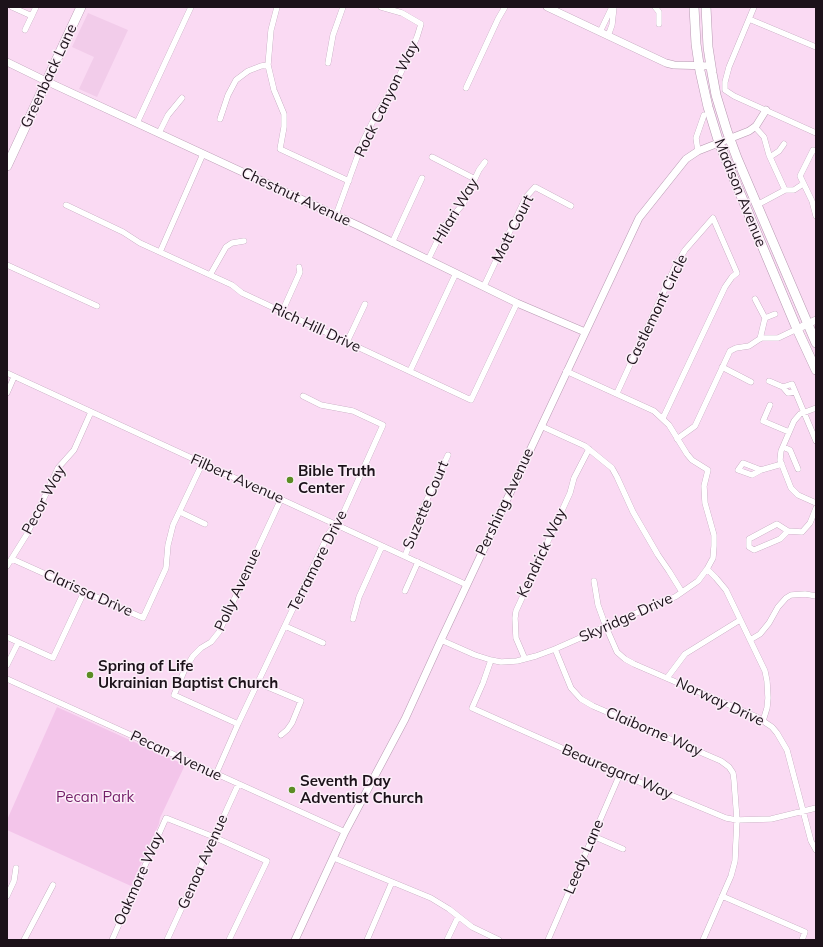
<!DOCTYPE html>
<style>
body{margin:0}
#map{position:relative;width:823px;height:947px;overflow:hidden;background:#fadaf3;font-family:Mulish,sans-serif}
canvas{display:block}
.frame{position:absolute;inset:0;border:8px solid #1c121a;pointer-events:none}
</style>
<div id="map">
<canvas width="823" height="947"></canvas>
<div class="frame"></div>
</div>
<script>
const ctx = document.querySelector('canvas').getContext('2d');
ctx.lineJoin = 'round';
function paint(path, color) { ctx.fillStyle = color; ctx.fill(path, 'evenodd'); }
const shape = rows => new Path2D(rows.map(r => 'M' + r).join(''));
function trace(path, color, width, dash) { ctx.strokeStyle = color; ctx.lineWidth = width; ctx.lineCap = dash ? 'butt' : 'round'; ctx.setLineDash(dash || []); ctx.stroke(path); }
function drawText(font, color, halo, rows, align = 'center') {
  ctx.font = font + ' Mulish,sans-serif'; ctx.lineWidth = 3; ctx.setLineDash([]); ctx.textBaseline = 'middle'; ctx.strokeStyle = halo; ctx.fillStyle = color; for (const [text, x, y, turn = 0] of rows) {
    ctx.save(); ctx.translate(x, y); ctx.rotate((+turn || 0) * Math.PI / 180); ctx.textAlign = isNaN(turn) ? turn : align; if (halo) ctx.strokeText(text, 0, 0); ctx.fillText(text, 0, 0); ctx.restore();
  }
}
const built = shape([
 [88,13,128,30,97,97,79,89,94,57,72,47]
]);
const green = shape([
 [57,707,185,765,160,818,159,824,131,886,7,830,7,820]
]);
const minor = shape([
 [12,7,32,16],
 [277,7,271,30,268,65,274,90,284,114,284,127,280,149,349,181],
 [655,7,659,12,659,24],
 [754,7,729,67,725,82,725,90,734,96,816,133],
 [749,19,816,47],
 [25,30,36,7],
 [600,32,612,7],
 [608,36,612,25,614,7],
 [328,63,333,35,343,7],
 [466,88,498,19,505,7],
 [220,119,228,95,236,80,248,71,261,66,268,65],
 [137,123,191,7],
 [755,127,764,137,769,155,785,190,757,205],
 [159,133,168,115,182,98],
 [698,151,696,138,704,115],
 [816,151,813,150,800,176,812,201,816,216],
 [432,157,475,179],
 [770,157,779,151,784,144],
 [785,190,794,190,803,184],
 [66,205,123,232,140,243,232,285,242,293,471,400,517,303],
 [336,215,363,141,378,111,397,81,417,37,421,24,402,13,381,7],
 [392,243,422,178],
 [160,252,203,154],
 [428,260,445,225,463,204,479,170,485,162],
 [7,265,97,306],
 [210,275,226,247,232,243,244,241],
 [484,286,526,197,535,187,571,206],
 [755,299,765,318,760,339],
 [282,312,300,272,299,267],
 [765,318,775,314],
 [347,342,365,304],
 [722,367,751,382],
 [410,371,456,273],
 [7,373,467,585],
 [769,381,783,387],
 [795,392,788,393,783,387,792,384,816,441],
 [7,393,14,377],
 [617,393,675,267,685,250,713,218,737,273,732,277,725,287,663,418],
 [770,405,763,421,789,432],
 [816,408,800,414,794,421,781,451,780,460,791,488,798,495,816,503],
 [541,426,585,446,612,468,617,477,633,512,658,555,669,571,682,592],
 [677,439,695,426,730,351,736,348,749,346,761,338,778,338,797,329],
 [783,447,790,450,798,469],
 [761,470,752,475,738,470,743,463,761,470,782,464],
 [180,512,205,524],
 [788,531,780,539,754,550,749,547,749,539,777,524,788,531,802,532,810,523,816,508],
 [405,556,416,527,420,514,448,455],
 [12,559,143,618,166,568,168,545,173,525,202,464],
 [7,566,27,534,58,468,74,450,91,412],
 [707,569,716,578,726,590,765,671,767,681,768,698,767,708,763,721],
 [594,581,598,605,606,627,617,652,625,659,634,664,757,717,772,727,777,733,787,750,811,841,816,850],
 [405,591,418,562],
 [353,619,359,597,382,546],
 [285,626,323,643],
 [7,637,53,658,84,592],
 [441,640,475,655,491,660,501,662,517,661,536,656,555,649,666,600,675,597,698,581,707,569,713,558,714,546,714,535,705,503,704,486,708,470,692,460,687,454,669,425,654,411,566,371],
 [750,640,760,634,769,623,778,607,786,598,791,595,805,594,816,596],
 [555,649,571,688,581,699,593,706,721,761,729,767,733,773,734,780,737,820,735,861,731,876,703,940],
 [525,659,516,638,515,618,516,611,570,493,574,478,589,449],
 [491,660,483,683,472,708,620,774,726,818,737,820,771,819,816,808],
 [7,665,18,643],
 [667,678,685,654,740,620],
 [7,679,345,832],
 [258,683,301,701,292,723,287,730,281,735],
 [238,724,174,695,185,669,193,656,201,648,211,642,219,632,281,499],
 [216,774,238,724,329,533,342,516,383,425,353,411,321,405,303,396],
 [593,836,623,849],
 [334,858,431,898,449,909,472,927,499,940],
 [7,896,14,881,16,868],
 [722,896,805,932,802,940],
 [24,940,53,885],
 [112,940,166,818,214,837,267,861,229,940],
 [167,940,238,785],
 [367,940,392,882],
 [447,940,458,917],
 [548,940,620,774]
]);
const tertiary = shape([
 [547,7,666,63,674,65,711,66],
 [7,62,46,81,359,226,517,303,585,332],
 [797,329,816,320],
 [295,940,345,832,405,719,441,640,639,218,686,159,698,151,749,131,756,126,766,110]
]);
const primary = shape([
 [694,7,696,44,700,71,708,107,719,143,797,329,816,370],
 [706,7,708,47,712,73,716,95,727,131,737,158,816,343],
 [7,166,81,7]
]);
const markers = [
 [290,480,4,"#5b8c23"],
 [90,675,4,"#5b8c23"],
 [292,790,4,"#5b8c23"]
];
const streetNames = [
 ["Greenback Lane",49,76,-65],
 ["Rock Canyon Way",387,99,-64],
 ["Madison Avenue",740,193,68],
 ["Chestnut Avenue",296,197,25],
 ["Hilari Way",456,211,-59],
 ["Mott Court",513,229,-63],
 ["Castlemont Circle",657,310,-64],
 ["Rich Hill Drive",316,328,25],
 ["Filbert Avenue",237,479,24],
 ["Pecor Way",44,500,-62],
 ["Pershing Avenue",505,502,-65],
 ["Suzette Court",426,505,-67],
 ["Kendrick Way",542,553,-65],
 ["Terramore Drive",318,561,-63],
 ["Polly Avenue",238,590,-65],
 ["Clarissa Drive",88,593,24],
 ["Skyridge Drive",626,618,-24],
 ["Norway Drive",720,702,25],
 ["Claiborne Way",654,732,23],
 ["Pecan Avenue",176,756,25],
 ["Beauregard Way",617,772,23],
 ["Leedy Lane",584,857,-67],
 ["Genoa Avenue",203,862,-66],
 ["Oakmore Way",139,879,-66]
];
const poiNames = [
 ["Bible Truth",298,471],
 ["Center",298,488],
 ["Spring of Life",98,666],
 ["Ukrainian Baptist Church",98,683],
 ["Seventh Day",300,781],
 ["Adventist Church",300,798]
];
const parkNames = [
 ["Pecan Park",95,797]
];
paint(built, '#f2ccea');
paint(green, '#f3c5ea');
trace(minor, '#b799b1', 6);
trace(tertiary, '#b799b1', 8);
trace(primary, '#b799b1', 10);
trace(minor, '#fff', 5.5);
trace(tertiary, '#fff', 7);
trace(primary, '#fff', 9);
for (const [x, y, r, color] of markers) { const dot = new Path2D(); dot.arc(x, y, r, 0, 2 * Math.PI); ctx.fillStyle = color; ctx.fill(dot); trace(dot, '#fbeef8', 1.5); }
drawText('15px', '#1c121a', '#fbeef8', streetNames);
drawText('bold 15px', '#1c121a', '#fbeef8', poiNames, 'left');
drawText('15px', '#721d67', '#fbeef8', parkNames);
</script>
